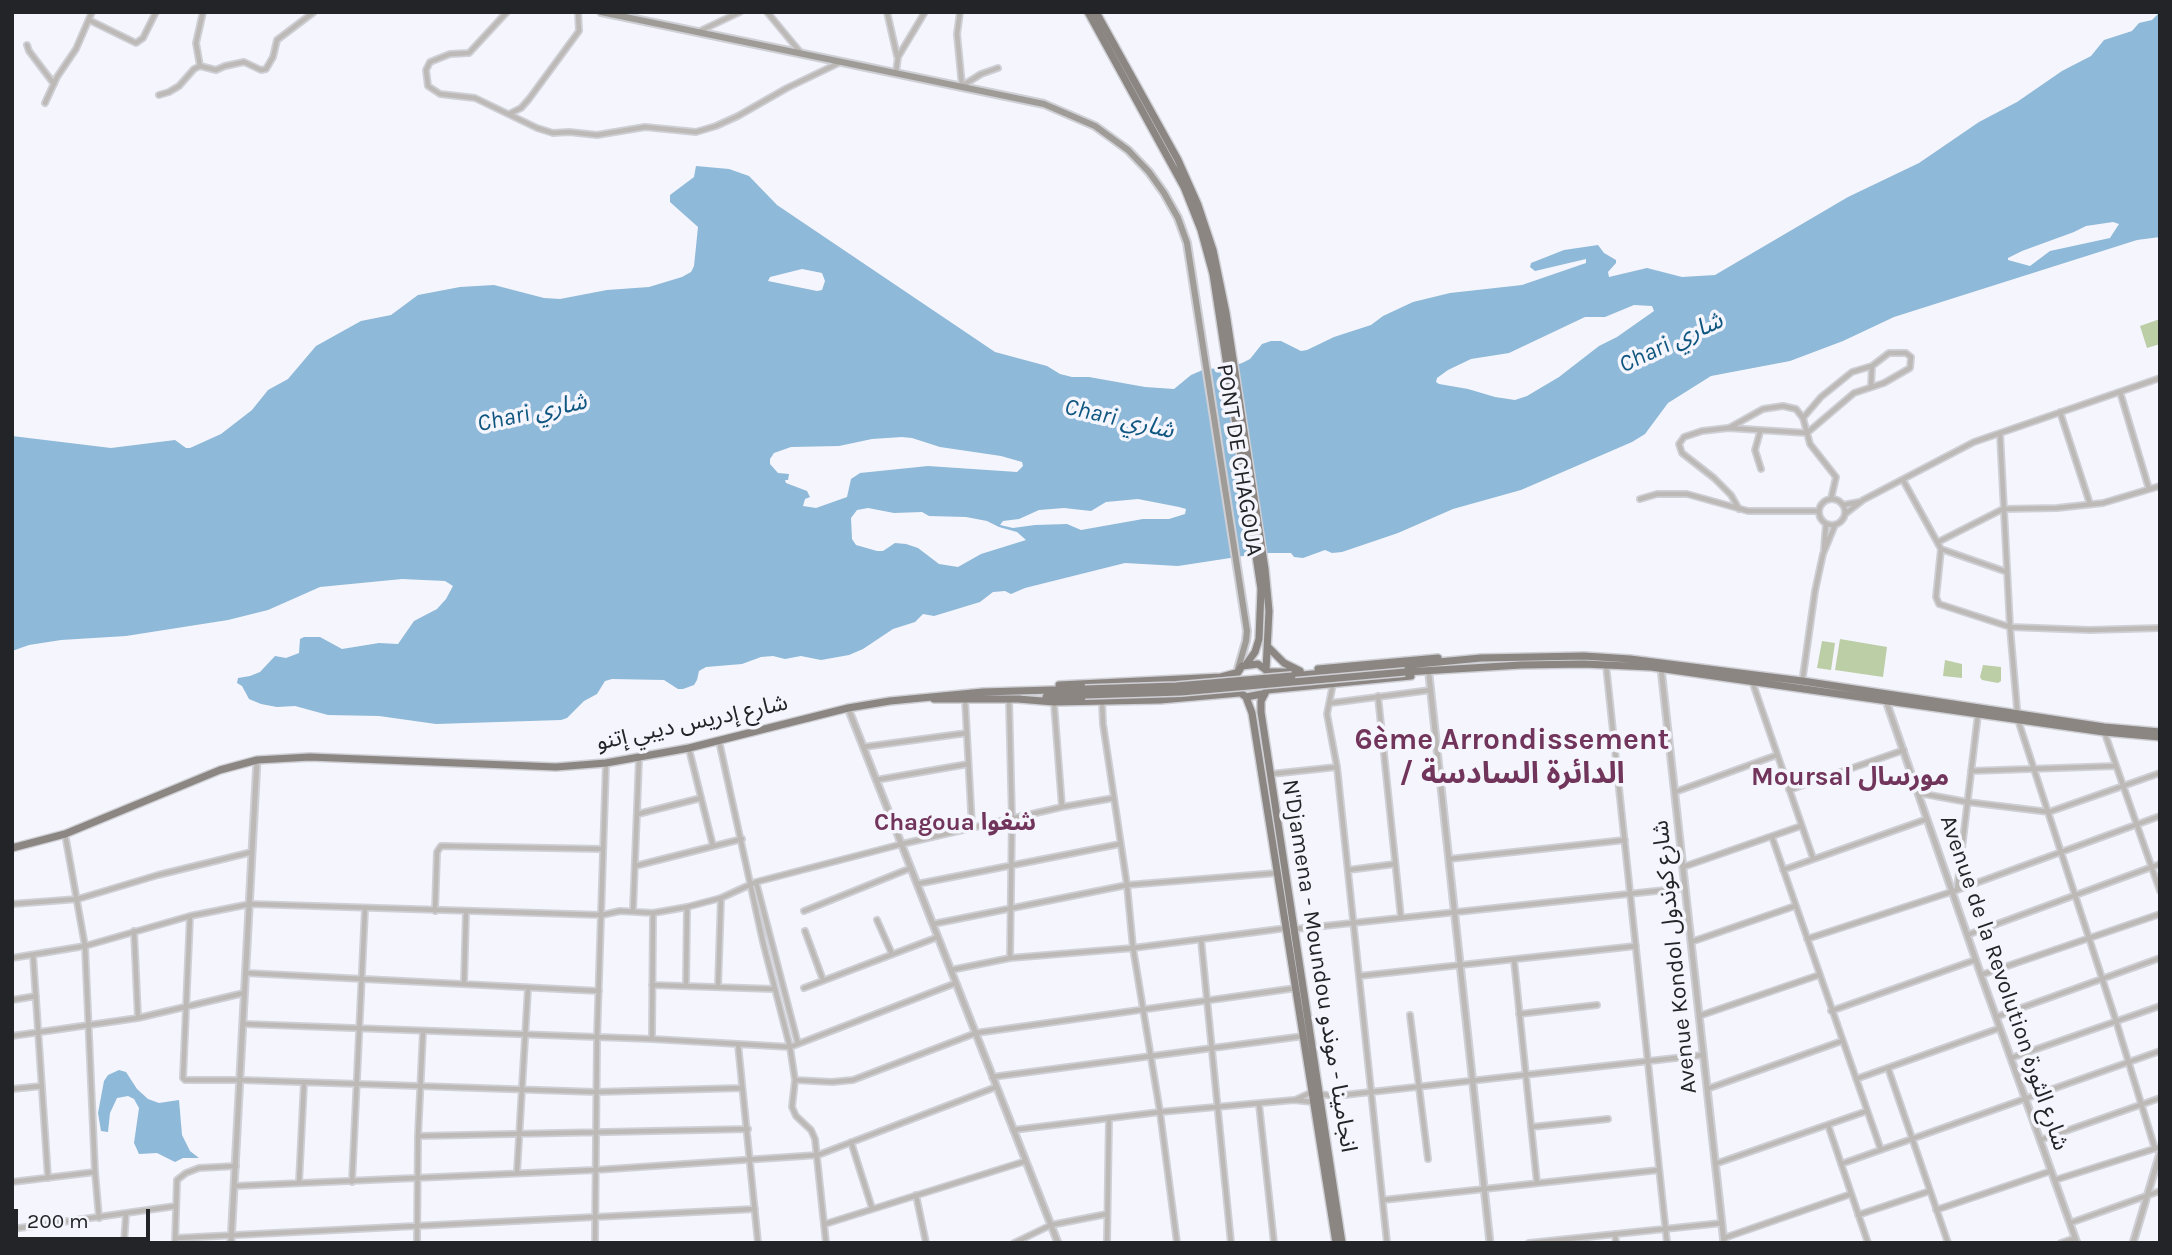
<!DOCTYPE html>
<meta charset="utf-8">
<style>
body{margin:0}
#map{position:relative;width:2172px;height:1255px;overflow:hidden;background:#f5f5fd;font-family:Karla,sans-serif}
canvas{display:block}
.frame{position:absolute;inset:0;border:14px solid #232427;pointer-events:none}
.scale{position:absolute;left:14px;top:1209px;width:136px;height:32px;box-sizing:border-box;border:4px solid #232427;border-top:0;padding-left:9px;font-size:21px;line-height:24px;white-space:nowrap;color:#232427;-webkit-text-stroke:5px #f5f5fd;paint-order:stroke}
</style>
<div id="map">
<canvas width="2172" height="1255"></canvas>
<div class="frame"></div>
<div class="scale">200 m</div>
</div>
<script>
const ctx = document.querySelector('canvas').getContext('2d');
ctx.lineJoin = 'round';
function paint(path, color) { ctx.fillStyle = color; ctx.fill(path, 'evenodd'); }
const shape = rows => new Path2D(rows.map(r => 'M' + r).join(''));
function trace(path, color, width, dash) { ctx.strokeStyle = color; ctx.lineWidth = width; ctx.lineCap = dash ? 'butt' : 'round'; ctx.setLineDash(dash || []); ctx.stroke(path); }
function drawText(font, color, halo, rows, align = 'center') {
  ctx.font = font + ' Karla,"Noto Sans Arabic",sans-serif'; ctx.lineWidth = 7; ctx.setLineDash([]); ctx.textBaseline = 'middle'; ctx.strokeStyle = halo; ctx.fillStyle = color; for (const [text, x, y, turn = 0] of rows) {
    ctx.save(); ctx.translate(x, y); ctx.rotate((+turn || 0) * Math.PI / 180); ctx.textAlign = isNaN(turn) ? turn : align; if (halo) ctx.strokeText(text, 0, 0); ctx.fillText(text, 0, 0); ctx.restore();
  }
}
const green = shape([
 [2160,319,2160,344,2147,348,2140,326],
 [1840,639,1887,647,1883,677,1835,670],
 [1822,641,1835,643,1831,670,1817,668],
 [1945,660,1962,664,1962,678,1943,676],
 [1983,665,2001,667,2001,681,1998,683,1982,680,1980,677]
]);
const water = shape([
 [2160,12,2160,237,2137,240,1894,317,1843,341,1790,361,1711,376,1668,403,1645,434,1632,442,1521,490,1453,509,1398,533,1342,552,1332,553,1325,550,1303,558,1294,557,1291,553,1263,553,1178,566,1125,563,1025,588,1011,594,1005,591,993,592,980,602,934,616,923,614,915,622,893,629,863,649,849,655,821,660,801,656,785,659,773,656,761,657,742,664,706,667,699,671,697,680,694,685,683,689,678,689,664,680,612,679,605,681,597,694,584,701,567,718,561,720,436,724,379,716,328,715,295,706,277,707,261,704,249,699,242,686,237,683,238,678,250,676,260,672,275,656,286,658,299,653,300,639,304,637,320,637,342,649,379,643,398,644,414,621,437,609,446,599,453,586,445,581,402,579,320,587,268,610,228,620,126,636,61,640,29,645,12,651,12,436,111,448,175,440,186,448,190,448,221,434,252,410,268,390,288,379,316,346,361,321,391,315,418,295,460,287,494,285,544,298,560,299,607,290,649,287,682,277,691,272,694,266,698,227,670,202,670,195,694,177,696,166,729,169,749,176,777,205,995,352,1047,366,1060,374,1072,377,1089,377,1145,387,1174,389,1191,375,1205,369,1227,368,1242,363,1250,359,1262,344,1271,341,1281,341,1301,351,1307,350,1334,337,1371,325,1383,316,1413,302,1450,293,1522,285,1586,263,1586,259,1535,271,1530,267,1531,263,1564,250,1598,245,1604,253,1616,260,1616,263,1608,272,1609,277,1647,268,1682,277,1715,275,1848,197,1919,163,1979,122,2017,102,2062,71,2091,56,2104,40,2132,31,2139,23,2152,20],
 [2113,222,2119,224,2110,238,2050,251,2030,266,2008,260,2008,258,2022,251,2074,232,2086,226],
 [802,269,822,273,825,281,822,290,817,291,768,281,770,277],
 [1634,305,1652,306,1654,311,1617,337,1599,346,1559,377,1527,396,1515,400,1495,397,1468,389,1439,384,1436,382,1437,378,1448,370,1471,359,1509,353,1585,317,1605,317],
 [902,437,912,438,940,447,1001,456,1022,462,1023,466,1017,472,928,466,860,473,851,479,847,497,816,508,803,506,805,499,810,497,807,491,786,483,785,480,788,480,789,474,778,473,770,464,770,459,774,453,791,447,839,446,872,439],
 [1138,499,1179,507,1186,509,1185,514,1169,519,1143,519,1081,530,1067,524,1035,525,1013,528,1000,525,1003,521,1019,519,1039,510,1064,508,1091,511,1106,502],
 [868,508,894,513,922,512,929,516,966,517,987,521,999,527,1017,532,1026,540,981,554,958,567,939,564,918,548,906,544,895,543,883,551,877,551,856,545,852,539,851,518,857,510],
 [119,1070,126,1072,137,1089,148,1099,159,1103,179,1100,182,1135,190,1151,199,1158,183,1158,175,1162,157,1153,139,1154,134,1143,139,1108,134,1099,128,1096,117,1098,110,1113,108,1132,101,1131,98,1113,104,1081,108,1075]
]);
const minor = shape([
 [507,12,469,53,450,54,430,62,426,70,428,86,440,94,475,98,537,128,553,133,569,132,597,135,645,127,696,132,716,126,738,116,787,88,841,62],
 [767,12,801,53],
 [887,12,897,56],
 [960,12,957,34,962,86,981,74,998,68],
 [89,20,136,43,143,38,156,12],
 [700,31,740,12],
 [27,45,29,51,54,84],
 [200,66,196,43,203,12],
 [896,72,898,57,925,12],
 [159,95,169,92,179,86,194,69,200,66,216,70,225,66,244,62,261,70,266,69,273,57,277,40,314,12],
 [45,103,57,77,76,49,92,12],
 [509,114,521,108,529,99,579,31,578,12],
 [1871,387,1872,366],
 [2120,392,2149,489],
 [2060,412,2090,504],
 [1729,428,1763,409,1783,406,1796,409,1803,418,1810,444,1836,477,1831,499],
 [1760,432,1755,450,1761,469],
 [2000,433,2010,627,2018,720,2116,1021,2155,1149],
 [1903,480,1941,549,1936,597,1939,604,2010,627,2090,630,2160,628],
 [1640,499,1657,494,1687,494,1748,511,1819,511],
 '1819 512a13 13 0 1 1 26 0a13 13 0 1 1-26 0Z',
 [1843,505,1859,502],
 [1739,509,1731,495,1714,478,1682,453,1679,444,1684,437,1702,431,1728,428,1807,433,1854,393,1884,383,1910,368,1911,357,1906,353,1889,353,1872,366,1852,372,1821,397,1803,418],
 [1845,514,1863,500,1974,442,2160,378],
 [1938,542,2003,509,2057,508,2103,503,2160,486],
 [1941,549,2007,572],
 [1824,550,1826,524],
 [1606,665,1667,1243],
 [1752,681,1813,858],
 [1802,683,1815,591,1823,554,1835,525],
 [1333,684,1327,714,1337,767,1387,1243],
 [1378,696,1401,918],
 [965,699,972,827],
 [1009,699,1012,819,1010,958],
 [1102,701,1103,724,1127,885,1133,948,1160,1112,1177,1243],
 [1054,703,1062,807],
 [1331,703,1431,690],
 [2104,731,2160,891],
 [719,741,763,942,790,1047,795,1080,792,1107,796,1116,811,1130,815,1139,826,1243],
 [863,747,967,733],
 [689,749,713,846],
 [1971,771,2116,766],
 [1271,774,1337,767],
 [876,780,968,764],
 [1789,790,1904,750],
 [1675,792,1777,755],
 [1919,793,1967,802,2049,812,2160,773],
 [638,814,701,798],
 [65,834,85,946,95,1172],
 [1772,837,1881,1150],
 [1449,859,1625,840],
 [635,866,742,839],
 [1683,867,1801,826],
 [1348,870,1395,864],
 [1783,870,1927,819],
 [756,882,798,1044],
 [917,884,1120,844],
 [1957,890,1978,714],
 [12,904,78,899,158,875,252,852],
 [435,911,437,852,441,846,603,849],
 [633,911,639,759],
 [804,911,911,868],
 [190,916,183,1078,185,1080,241,1080,596,1092,742,1088],
 [877,920,892,954],
 [933,924,1127,885,1277,873],
 [1295,929,1685,888],
 [134,931,138,1018],
 [805,931,823,980],
 [1967,935,2160,864],
 [1201,939,1231,1243],
 [1807,939,1957,890,2160,816],
 [1691,942,1795,906],
 [33,955,48,1178],
 [12,958,85,946,190,916,250,904,602,915,620,911,653,913,687,907,721,898,756,882,902,844,1062,807,1114,798],
 [1514,960,1537,1183],
 [951,970,1010,958,1133,948,1287,928],
 [246,973,599,991],
 [1981,975,2160,914],
 [1359,976,1636,946],
 [464,984,466,912],
 [652,985,774,989],
 [686,986,687,907],
 [718,987,721,898],
 [804,988,938,937],
 [12,1000,36,996],
 [1831,1011,1975,960],
 [1519,1014,1597,1005],
 [1410,1015,1428,1159],
 [1699,1016,1819,975],
 [1996,1017,2160,958],
 [244,1024,652,1039,790,1047,956,983],
 [12,1036,138,1018,244,993],
 [652,1038,653,913],
 [738,1044,758,1243],
 [2011,1058,2160,1006],
 [1888,1068,1948,1243],
 [992,1077,1304,1036],
 [1856,1079,2000,1028],
 [795,1080,832,1082,853,1080,976,1033,1296,988],
 [12,1089,42,1086],
 [1707,1089,1842,1041],
 [1319,1094,1335,1096,1703,1055],
 [1295,1100,1312,1092],
 [1259,1104,1274,1243],
 [1828,1125,1868,1243],
 [1531,1127,1608,1119],
 [1013,1130,1160,1112,1294,1100,1313,1102],
 [418,1136,748,1129],
 [2040,1140,2160,1098],
 [851,1142,872,1208],
 [1715,1164,1867,1111],
 [1841,1164,2160,1051],
 [517,1172,528,988],
 [2055,1180,2160,1147],
 [12,1182,95,1172,99,1218],
 [352,1182,365,909],
 [299,1183,304,1083],
 [235,1186,595,1170,818,1155,996,1087],
 [916,1195,926,1243],
 [1383,1200,1659,1170],
 [1936,1210,2051,1171],
 [1858,1215,1930,1191],
 [2070,1223,2160,1191],
 [825,1224,1026,1161],
 [12,1229,176,1206],
 [1615,1234,1616,1243],
 [176,1238,755,1209],
 [1724,1238,1851,1194],
 [124,1243,126,1214],
 [175,1243,177,1180,186,1173,199,1168,236,1166],
 [417,1243,418,1136,423,1032],
 [595,1243,597,1038,606,763],
 [1014,1243,1051,1225,1107,1214],
 [1107,1243,1109,1118],
 [1529,1243,1722,1223],
 [2061,1243,2075,1238]
]);
const tertiary = shape([
 [1661,668,1724,1243],
 [1429,675,1490,1243],
 [1885,698,1981,975,2077,1243],
 [848,708,1058,1243],
 [231,1243,257,760],
 [2133,1243,2160,1153]
]);
const secondary = shape([
 [601,12,1044,104,1095,126,1128,150,1149,172,1164,193,1178,218,1187,243,1247,631,1246,641,1238,669]
]);
const primary = shape([
 [1088,12,1184,187,1201,230,1213,274,1261,589,1259,639,1255,652,1247,663],
 [1096,12,1178,160,1198,205,1213,250,1226,313,1265,569,1269,611,1266,670],
 [1268,647,1284,663,1300,671],
 [1318,669,1438,658],
 [1267,672,1296,672],
 [1405,672,1521,665,1584,664,1651,667,2104,732,2160,737],
 [1292,676,1481,658,1584,656,1630,659,1802,681,2104,727,2160,732],
 [1059,685,1221,677,1236,673],
 [1267,690,1411,676],
 [1262,694,1246,697,1237,690,1235,677,1242,666,1258,664,1266,670,1269,676,1269,686,1261,701,1261,712,1342,1243],
 [1046,697,1085,695],
 [1246,697,1252,713,1336,1243],
 [934,699,1020,699],
 [1018,699,1054,702,1160,700,1239,693],
 [12,848,65,834,220,770,257,760,310,757,556,767,606,763,689,748,848,708,890,701,983,692,1085,689]
]);
const primaryBridge = shape([
 [1085,689,1176,686,1292,676],
 [1085,695,1181,692,1405,672]
]);
const streetNames = [
 ["PONT DE CHAGOUA",1239,460,81],
 ["شارع إدريس ديبي إتنو",692,723,-12],
 ["Avenue Kondol شارع كوندول",1675,957,-96],
 ["N'Djamena - Moundou انجامينا - موندو",1319,966,81],
 ["Avenue de la Revolution شارع الثورة",2004,983,71]
];
const waterNames = [
 ["Chari شاري",1671,343,-25],
 ["Chari شاري",532,413,-12],
 ["Chari شاري",1119,419,13]
];
const neighbourhoodNames = [
 ["Chagoua شغوا",955,823]
];
const quarterNames = [
 ["Moursal مورسال",1850,778]
];
const districtNames = [
 ["6ème Arrondissement",1512,740],
 ["/ الدائرة السادسة",1512,774]
];
paint(green, '#bbcea6');
paint(water, '#8eb9d8');
trace(minor, '#cfcfd6', 8);
trace(tertiary, '#cfcfd6', 9);
trace(secondary, '#cfcfd6', 10);
trace(primary, '#cfcfd6', 10);
trace(minor, '#bcb9b6', 4.5);
trace(tertiary, '#bcb9b6', 5);
trace(secondary, '#9f9b97', 6);
trace(primary, '#8b8681', 7);
trace(primaryBridge, '#cfcfd6', 10, []);
trace(primaryBridge, '#8b8681', 7);
drawText('23px', '#232427', '#f5f5fd', streetNames);
drawText('italic 24px', '#0e557f', '#f5f5fd', waterNames);
drawText('bold 24px', '#71345b', '#f5f5fd', neighbourhoodNames);
drawText('bold 26px', '#71345b', '#f5f5fd', quarterNames);
drawText('bold 30px', '#71345b', '#f5f5fd', districtNames);
</script>
